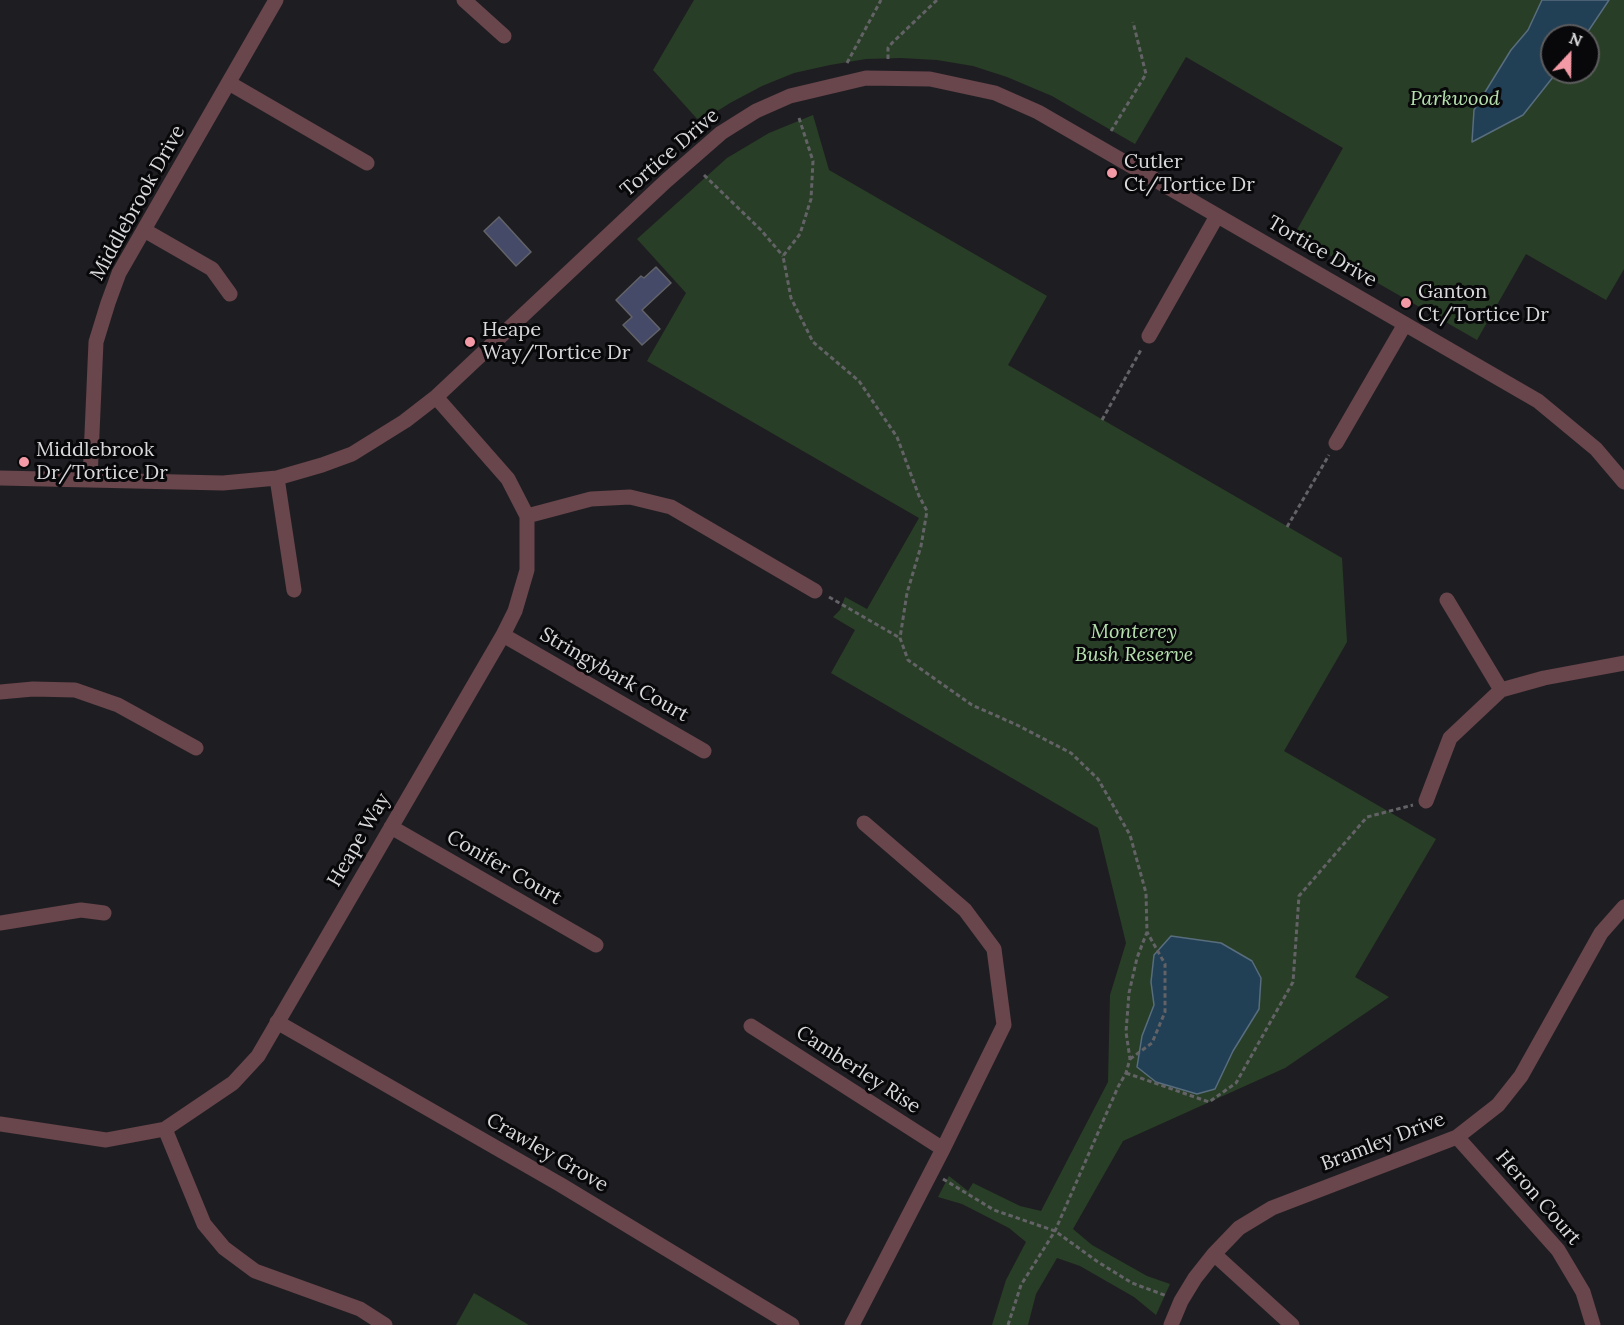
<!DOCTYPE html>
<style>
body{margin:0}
#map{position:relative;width:1624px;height:1325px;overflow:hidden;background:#1e1e22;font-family:Lora,serif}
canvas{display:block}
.north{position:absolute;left:1540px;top:24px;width:60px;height:60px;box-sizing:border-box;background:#08080a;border:2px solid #5c5c5e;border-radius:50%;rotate:22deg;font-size:16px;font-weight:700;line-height:24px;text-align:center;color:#d9d9dc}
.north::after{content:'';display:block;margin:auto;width:21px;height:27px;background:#f49aa6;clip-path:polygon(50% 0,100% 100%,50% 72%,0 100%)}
</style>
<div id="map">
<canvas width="1624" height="1325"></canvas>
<div class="north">N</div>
</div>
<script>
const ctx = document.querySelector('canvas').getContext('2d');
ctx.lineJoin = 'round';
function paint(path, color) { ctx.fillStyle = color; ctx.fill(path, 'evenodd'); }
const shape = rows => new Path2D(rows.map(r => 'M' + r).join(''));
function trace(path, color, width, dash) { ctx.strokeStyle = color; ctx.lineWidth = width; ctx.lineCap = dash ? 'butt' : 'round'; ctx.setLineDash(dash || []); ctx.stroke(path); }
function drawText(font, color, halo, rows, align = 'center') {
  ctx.font = font + ' Lora,serif'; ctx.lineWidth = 6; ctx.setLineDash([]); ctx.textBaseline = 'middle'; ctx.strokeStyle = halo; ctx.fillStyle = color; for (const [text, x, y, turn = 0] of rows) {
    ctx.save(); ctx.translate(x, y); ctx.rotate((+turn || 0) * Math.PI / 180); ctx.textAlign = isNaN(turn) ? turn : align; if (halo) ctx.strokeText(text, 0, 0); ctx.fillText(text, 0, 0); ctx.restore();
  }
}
const green = shape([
 [694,0,1624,0,1624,269,1606,300,1526,254,1477,340,1294,235,1343,148,1186,57,1135,144,1052,96,1007,77,973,66,937,60,901,58,866,59,830,65,794,73,762,86,730,103,700,122,653,70],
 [1552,36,1588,36,1588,72,1552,72],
 [813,115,829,170,1047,296,1008,365,1342,558,1347,642,1284,751,1436,839,1355,977,1389,997,1285,1068,1123,1141,1073,1229,1092,1245,1147,1276,1170,1284,1156,1315,1134,1297,1080,1266,1057,1258,1036,1294,1028,1325,992,1325,1006,1280,1026,1242,1009,1228,962,1204,938,1197,949,1176,968,1191,973,1183,1020,1206,1041,1211,1108,1082,1110,995,1126,943,1098,828,831,673,855,630,833,617,840,610,845,597,867,609,919,518,647,361,686,293,637,239,727,158,769,133],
 [474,1293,529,1325,456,1325]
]);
const water = shape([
 [1542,0,1609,0,1585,36,1552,36,1552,72,1557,72,1523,115,1472,142,1474,110,1511,50,1528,30,1542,0],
 [1171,936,1221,943,1252,961,1261,978,1259,1009,1233,1051,1215,1089,1197,1094,1156,1082,1137,1067,1142,1036,1154,1005,1151,982,1154,955,1171,936]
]);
const building = shape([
 [499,217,531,252,516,266,484,231,499,217],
 [656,267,671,283,642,310,660,329,642,345,623,325,632,317,616,300,641,276,644,278,656,267]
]);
const path = shape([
 [888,59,888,48,892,43,937,0],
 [847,63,881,0],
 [799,118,813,161,811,199,800,234,783,256,791,298,813,342,859,381,897,437,919,496,927,511,921,546,907,593,900,638,908,660,972,705,1017,725,1071,753,1098,779,1130,835,1146,893,1147,932,1137,958,1129,993,1126,1032,1130,1059,1126,1073,1118,1087,1055,1231,1021,1285,1008,1325],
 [1111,131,1146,74,1133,22],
 [704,175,761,230,783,256],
 [1102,420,1142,348],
 [1287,527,1329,455],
 [829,597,900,638],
 [1130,1059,1152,1043,1165,1012,1165,964,1147,932],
 [1126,1073,1209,1102,1236,1083,1293,982,1299,896,1367,817,1413,805],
 [943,1179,994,1210,1055,1231,1098,1262,1132,1283,1167,1296]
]);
const minor = shape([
 [464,0,504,36],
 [229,83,367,163],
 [144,230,212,269,230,294],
 [1149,336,1217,216],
 [1336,443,1405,324],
 [0,478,223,483,277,478,322,465,352,454,405,421,436,397,666,181,721,133,756,111,790,96,866,78,930,79,995,93,1038,112,1538,401,1596,449,1624,482],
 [277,478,294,590],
 [90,479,96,342,108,303,119,273,276,0],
 [527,516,591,499,630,497,671,507,815,591],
 [1447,600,1501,690],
 [503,635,704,751],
 [0,692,33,689,75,690,118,705,196,748],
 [1426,801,1450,738,1501,690,1544,678,1624,663],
 [391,827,596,945],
 [0,923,81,910,104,913],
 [277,1022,561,1185,792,1325],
 [751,1026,943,1149],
 [0,1124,106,1140,165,1129,233,1083,258,1056,503,635,515,611,527,570,527,516,508,479,436,397],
 [165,1129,204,1224,224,1248,255,1271,360,1309,385,1325],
 [1457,1137,1558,1250,1583,1292,1593,1325],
 [1214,1254,1292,1325],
 [852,1325,943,1149,1004,1025,994,949,965,910,864,823],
 [1171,1325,1181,1301,1195,1278,1214,1254,1239,1228,1272,1208,1457,1137,1498,1105,1521,1076,1601,933,1624,907]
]);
const markers = [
 [1112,173,6,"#f49aa6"],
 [1406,303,6,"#f49aa6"],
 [470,342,6,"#f49aa6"],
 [24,462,6,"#f49aa6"]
];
const parkNames = [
 ["Parkwood",1455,99],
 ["Monterey",1134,632],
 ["Bush Reserve",1134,655]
];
const streetNames = [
 ["Tortice Drive",670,153,-41],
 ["Middlebrook Drive",138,203,-61],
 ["Tortice Drive",1322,252,30],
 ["Stringybark Court",614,675,30],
 ["Heape Way",359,840,-60],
 ["Conifer Court",504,868,30],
 ["Camberley Rise",858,1070,33],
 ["Bramley Drive",1383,1142,-21],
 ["Crawley Grove",547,1153,30],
 ["Heron Court",1538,1198,49]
];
const poiNames = [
 ["Cutler",1124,162],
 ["Ct/Tortice Dr",1124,185],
 ["Ganton",1418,292],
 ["Ct/Tortice Dr",1418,315],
 ["Heape",482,330],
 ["Way/Tortice Dr",482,353],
 ["Middlebrook",36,450],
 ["Dr/Tortice Dr",36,473]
];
paint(green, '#293e26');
paint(water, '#213f55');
trace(water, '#586d7e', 1.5);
paint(building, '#464a69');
trace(building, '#626368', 1.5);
trace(path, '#636367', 3, [4.5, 3]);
trace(minor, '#69454c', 15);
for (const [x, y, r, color] of markers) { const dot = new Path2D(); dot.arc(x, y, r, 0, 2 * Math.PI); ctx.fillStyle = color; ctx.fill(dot); trace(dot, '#08080a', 2); }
drawText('italic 20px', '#b6e1ae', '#08080a', parkNames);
drawText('20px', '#d9d9dc', '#08080a', streetNames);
drawText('20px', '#d9d9dc', '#08080a', poiNames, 'left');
</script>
